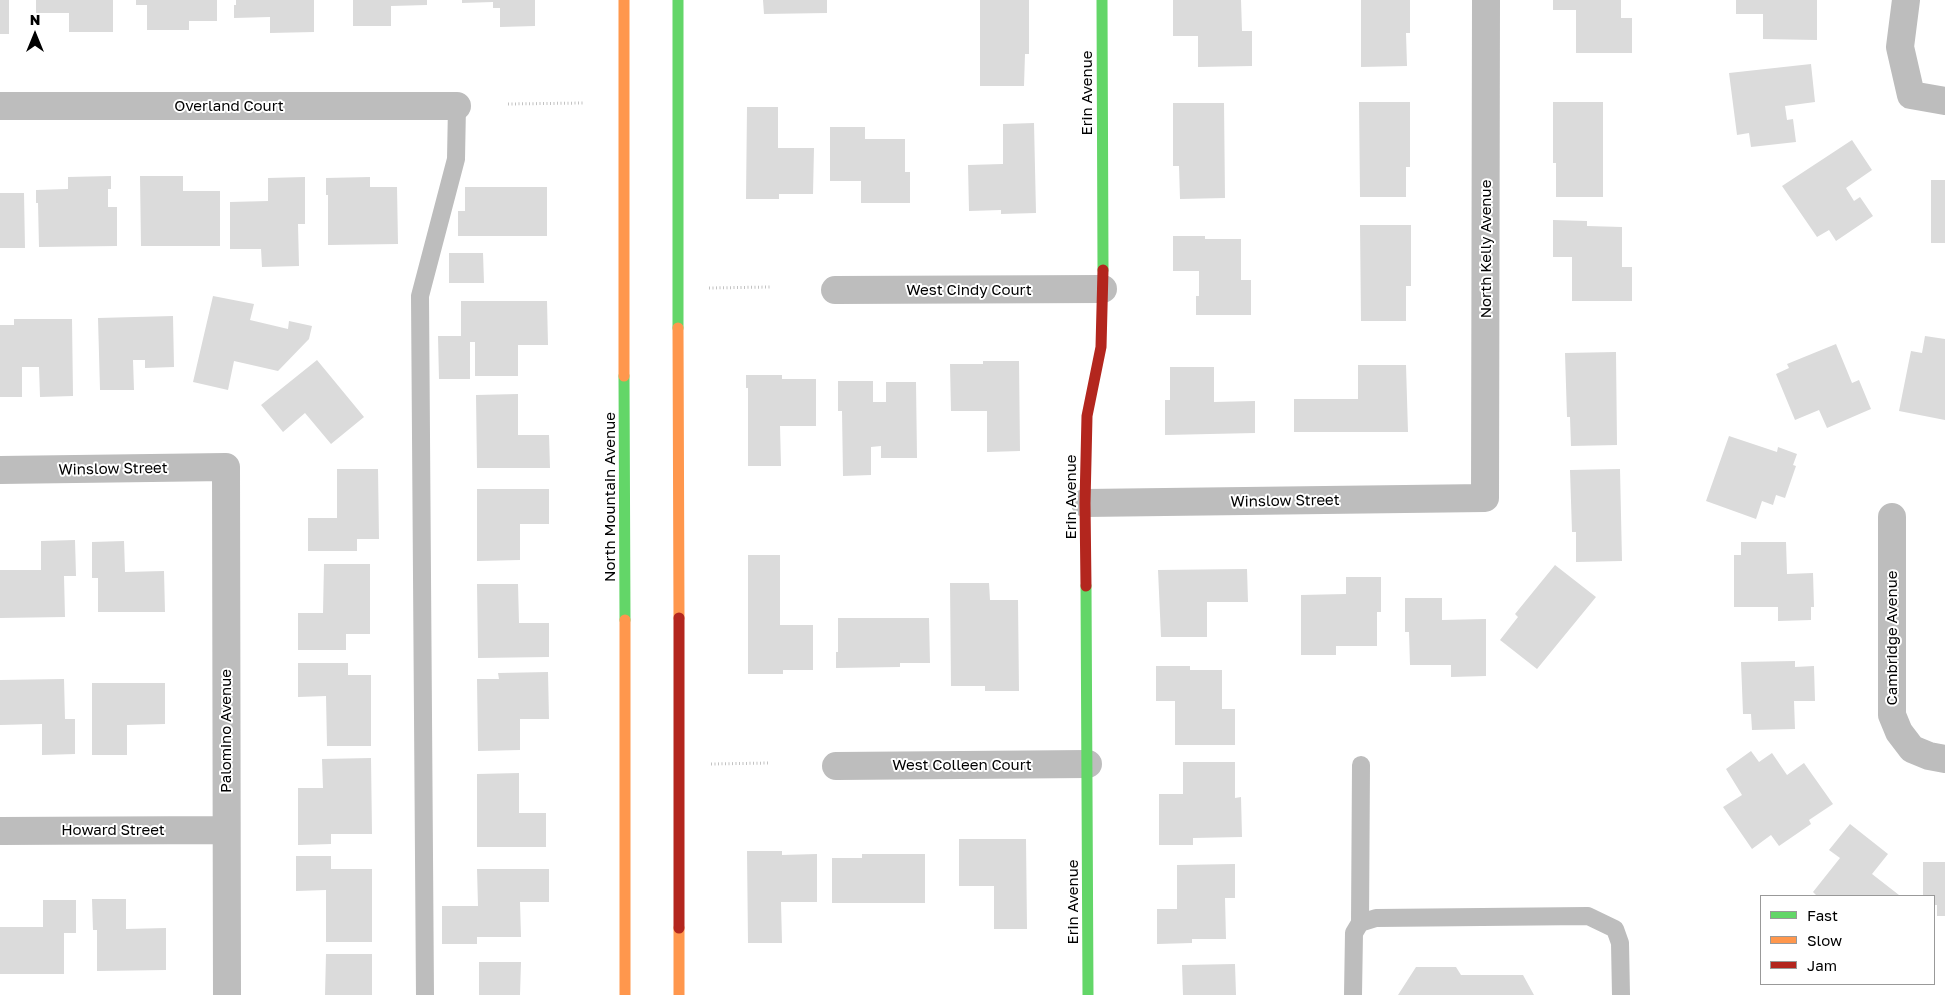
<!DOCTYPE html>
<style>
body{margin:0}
#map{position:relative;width:1945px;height:995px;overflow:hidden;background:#fff;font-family:"Golos Text",sans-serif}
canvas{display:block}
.legend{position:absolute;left:1760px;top:895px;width:175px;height:90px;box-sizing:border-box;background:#fff;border:1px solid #999;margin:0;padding:6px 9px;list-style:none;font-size:15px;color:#000}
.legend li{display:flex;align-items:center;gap:10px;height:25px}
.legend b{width:25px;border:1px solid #999}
.north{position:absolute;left:10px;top:10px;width:50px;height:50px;-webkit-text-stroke:4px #fff;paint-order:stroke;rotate:0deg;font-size:14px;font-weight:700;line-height:20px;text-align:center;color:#000}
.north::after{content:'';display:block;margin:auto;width:18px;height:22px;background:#000;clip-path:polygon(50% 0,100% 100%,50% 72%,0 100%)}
</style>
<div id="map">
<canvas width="1945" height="995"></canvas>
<ul class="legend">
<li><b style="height:6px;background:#63d668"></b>Fast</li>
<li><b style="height:6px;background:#ff974d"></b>Slow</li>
<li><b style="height:6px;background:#b3261e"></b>Jam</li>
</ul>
<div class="north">N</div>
</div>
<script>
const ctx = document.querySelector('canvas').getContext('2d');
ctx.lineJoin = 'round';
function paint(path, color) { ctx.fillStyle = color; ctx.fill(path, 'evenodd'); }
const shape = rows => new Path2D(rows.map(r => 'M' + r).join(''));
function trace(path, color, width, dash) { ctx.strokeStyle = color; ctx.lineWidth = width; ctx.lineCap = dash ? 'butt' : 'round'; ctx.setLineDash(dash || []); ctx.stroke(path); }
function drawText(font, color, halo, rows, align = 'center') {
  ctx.font = font + ' "Golos Text",sans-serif'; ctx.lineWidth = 4; ctx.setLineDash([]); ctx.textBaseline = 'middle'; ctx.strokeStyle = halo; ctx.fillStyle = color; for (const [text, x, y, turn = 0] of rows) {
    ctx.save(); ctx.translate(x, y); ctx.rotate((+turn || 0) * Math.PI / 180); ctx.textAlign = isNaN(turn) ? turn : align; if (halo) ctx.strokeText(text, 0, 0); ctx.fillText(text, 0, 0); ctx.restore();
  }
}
const building = shape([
 [0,0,9,0,9,34,0,34],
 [36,0,113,0,113,32,69,32,69,13,36,13],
 [136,0,217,0,217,21,189,21,189,30,147,30,147,5,136,5],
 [236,0,314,0,314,32,270,33,270,17,234,18,234,5,236,5],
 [353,0,427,0,427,5,391,6,391,26,353,26],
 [462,0,535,0,535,26,500,27,500,8,493,8,493,2,462,3],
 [763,0,827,0,827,13,764,14],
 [980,0,1029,0,1029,54,1025,54,1024,86,980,86],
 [1173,0,1241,0,1242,31,1252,31,1252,66,1198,67,1198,36,1173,36],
 [1361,0,1410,0,1410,33,1406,33,1407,66,1361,67],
 [1553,0,1621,0,1621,18,1632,18,1632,53,1576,53,1576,10,1553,10],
 [1736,0,1817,0,1817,40,1763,39,1763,14,1736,14],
 [1811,64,1815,102,1785,106,1787,120,1793,119,1796,142,1751,147,1749,133,1737,135,1729,73],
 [1359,102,1410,102,1410,167,1406,167,1406,197,1360,197],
 [1553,102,1603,102,1603,197,1556,197,1556,163,1553,163],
 [1173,103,1224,103,1225,198,1180,199,1179,166,1173,166],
 [747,107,778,107,778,148,814,148,813,194,779,194,779,199,746,199],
 [1034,123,1036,213,1001,214,1001,210,969,211,968,165,1003,164,1003,124],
 [830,127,865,127,865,139,905,139,905,172,910,172,910,203,861,203,861,181,830,181],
 [1852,140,1872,170,1846,188,1854,201,1860,197,1873,216,1836,241,1829,230,1817,237,1782,186],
 [111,176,111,189,108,189,108,207,117,207,117,246,39,247,38,203,36,203,36,190,68,189,68,177],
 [140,176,183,176,183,191,220,191,220,246,141,246],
 [305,177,305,224,298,224,299,266,262,267,261,249,230,249,230,202,268,201,268,178],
 [370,177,370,187,397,187,398,244,328,245,328,195,326,195,326,178],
 [1931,180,1945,180,1945,243,1931,243],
 [465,187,547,187,547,236,458,236,458,211,465,211],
 [0,193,24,193,25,248,0,248],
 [1553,220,1587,221,1587,226,1622,227,1622,267,1632,267,1632,301,1572,301,1572,257,1553,257],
 [1360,225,1411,225,1411,286,1406,286,1406,321,1361,321],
 [1173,236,1205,236,1205,239,1241,239,1241,280,1251,280,1251,315,1196,315,1196,296,1199,296,1199,271,1173,271],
 [449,253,483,253,484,283,449,283],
 [213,296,254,304,250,320,288,329,289,321,312,326,309,339,278,371,234,361,228,390,193,382],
 [461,301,547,301,548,345,518,345,518,376,475,376,475,342,470,342,470,379,439,379,438,336,461,336],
 [173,316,174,367,145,368,145,360,133,360,134,390,100,390,98,318],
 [14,319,72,319,73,396,40,397,39,367,22,367,22,397,0,397,0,325,14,325],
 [1925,336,1945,339,1945,420,1899,411,1911,351,1922,353],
 [1836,344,1852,383,1859,380,1871,409,1827,428,1819,410,1795,420,1776,374,1789,368,1787,364],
 [1616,352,1617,445,1571,446,1570,417,1567,417,1565,353],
 [317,360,364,417,331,444,305,413,283,432,261,405],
 [983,361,1019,361,1020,451,987,452,987,411,951,411,950,364,983,364],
 [1358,365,1406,365,1408,432,1294,432,1294,399,1358,399],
 [1170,367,1214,367,1214,402,1255,401,1255,433,1165,435,1165,400,1170,400],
 [746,375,782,375,782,379,816,379,816,426,780,426,781,466,748,466,748,388,746,388],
 [838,381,873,381,873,402,886,402,886,382,916,382,917,458,881,458,881,446,871,447,871,475,843,476,842,411,838,411],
 [518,394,518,435,549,435,550,468,477,468,476,395],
 [1729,436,1777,452,1778,447,1797,454,1793,465,1796,466,1785,498,1776,495,1773,505,1762,501,1756,519,1706,501],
 [337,469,378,469,379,539,357,539,357,551,308,551,308,518,337,518],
 [1620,469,1622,561,1576,562,1576,532,1572,532,1570,470],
 [477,489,549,489,549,524,520,524,520,560,477,561],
 [75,540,76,576,64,576,65,617,0,618,0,570,41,570,41,541],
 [124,541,125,572,164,571,165,612,98,612,98,578,92,578,92,542],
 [1741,542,1786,542,1787,574,1813,573,1814,607,1811,607,1811,620,1778,621,1778,607,1734,607,1734,555,1741,555],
 [748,555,780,555,780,625,813,625,813,670,783,670,783,674,748,674],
 [324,564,370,564,370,634,346,634,346,650,298,650,298,613,323,613],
 [1555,565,1596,597,1537,669,1500,640,1518,617,1515,614],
 [1247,569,1248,602,1207,602,1207,637,1161,637,1158,570],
 [1346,577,1381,577,1381,612,1377,612,1377,646,1336,646,1336,655,1301,655,1301,595,1346,594],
 [950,583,989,583,990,600,1018,600,1019,691,985,691,985,686,951,686],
 [477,584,518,584,519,623,549,623,549,657,478,658],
 [1405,598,1442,598,1442,620,1486,619,1486,676,1451,677,1451,665,1410,665,1409,632,1405,632],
 [838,618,929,618,930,663,900,663,900,667,836,668,836,652,838,652],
 [1795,661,1795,667,1814,666,1815,701,1794,701,1795,729,1752,730,1751,714,1743,714,1741,662],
 [298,663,348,663,348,675,371,675,371,746,327,746,326,696,298,697],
 [1156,666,1190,666,1190,670,1222,670,1222,709,1235,709,1235,745,1175,745,1175,701,1156,701],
 [548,672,549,719,520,719,520,750,478,751,477,679,499,679,498,673],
 [64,679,65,719,75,719,75,754,42,755,42,724,0,725,0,680],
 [92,683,165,683,165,724,127,725,127,755,92,755],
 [1751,751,1759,762,1772,753,1787,775,1804,763,1833,804,1809,820,1811,824,1779,846,1771,835,1752,849,1723,807,1742,795,1726,769],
 [371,758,372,834,331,834,331,844,298,845,298,788,323,788,322,759],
 [1183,762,1235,762,1235,798,1241,797,1242,837,1193,838,1193,845,1159,845,1159,794,1183,794],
 [519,773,519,813,546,813,546,847,477,847,477,774],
 [1850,824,1888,854,1872,874,1899,895,1898,896,1817,896,1813,892,1840,858,1829,850],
 [959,839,1026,839,1027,929,994,929,994,886,959,886],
 [747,851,782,851,782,855,817,854,817,902,781,902,782,943,748,943],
 [862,854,925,854,925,903,832,903,832,858,862,858],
 [296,856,331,856,331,869,372,869,372,942,326,942,326,890,296,891],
 [1923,862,1945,862,1945,916,1937,916,1937,905,1934,905,1934,896,1923,896],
 [1235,864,1235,898,1225,898,1226,939,1192,939,1192,943,1157,944,1157,909,1177,909,1177,865],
 [477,869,549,869,549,902,520,902,521,937,477,937,477,944,442,944,442,906,478,906],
 [92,899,126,899,126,929,166,928,166,970,97,971,97,930,93,930],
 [43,900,76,900,76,933,64,933,64,974,0,974,0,927,43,927],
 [326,954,372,954,372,995,325,995],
 [479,962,521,962,520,995,479,995],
 [1235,964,1236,995,1183,995,1182,965],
 [1416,967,1456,967,1461,975,1523,975,1534,995,1398,995]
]);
const path = shape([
 [508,104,584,103],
 [709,288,770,287],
 [711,764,769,763]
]);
const lane = shape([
 [1360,923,1361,765],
 [425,995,420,296,456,159,457,106],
 [1353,995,1354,933,1360,923,1376,918,1588,916,1615,929,1620,943,1621,995]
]);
const street = shape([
 [1906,0,1900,47,1911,95,1945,101],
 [0,106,457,106],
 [835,290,1103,289],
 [0,470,226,467,227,995],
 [1085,503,1485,498,1486,0],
 [1892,517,1892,715,1899,732,1912,749,1929,756,1945,759],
 [836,766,1088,764],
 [0,831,226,830]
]);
const fast = shape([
 [678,0,678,328],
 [1102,0,1103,270],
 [624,376,625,620],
 [1086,586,1088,995]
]);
const slow = shape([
 [624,0,624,376],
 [678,328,679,618],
 [625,620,625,995],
 [679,928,679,995]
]);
const jam = shape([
 [1086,586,1085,503,1087,416,1101,347,1103,270],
 [679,618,679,928]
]);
const streetNames = [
 ["Erin Avenue",1087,93,-90],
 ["Overland Court",229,106],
 ["North Kelly Avenue",1486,249,-90],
 ["West Cindy Court",969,290],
 ["Winslow Street",113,469,-1],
 ["North Mountain Avenue",610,497,-90],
 ["Erin Avenue",1071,497,-90],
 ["Winslow Street",1285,501,-1],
 ["Cambridge Avenue",1892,638,-90],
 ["Palomino Avenue",226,731,-90],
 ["West Colleen Court",962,765],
 ["Howard Street",113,830],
 ["Erin Avenue",1073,902,-90]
];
paint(building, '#dbdbdb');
trace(path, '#c2c2c2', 3, [1, 2.5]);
trace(lane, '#bdbdbd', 18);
trace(street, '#bdbdbd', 28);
trace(fast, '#63d668', 11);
trace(slow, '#ff974d', 11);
trace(jam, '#b3261e', 11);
drawText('15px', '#000', '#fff', streetNames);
</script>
